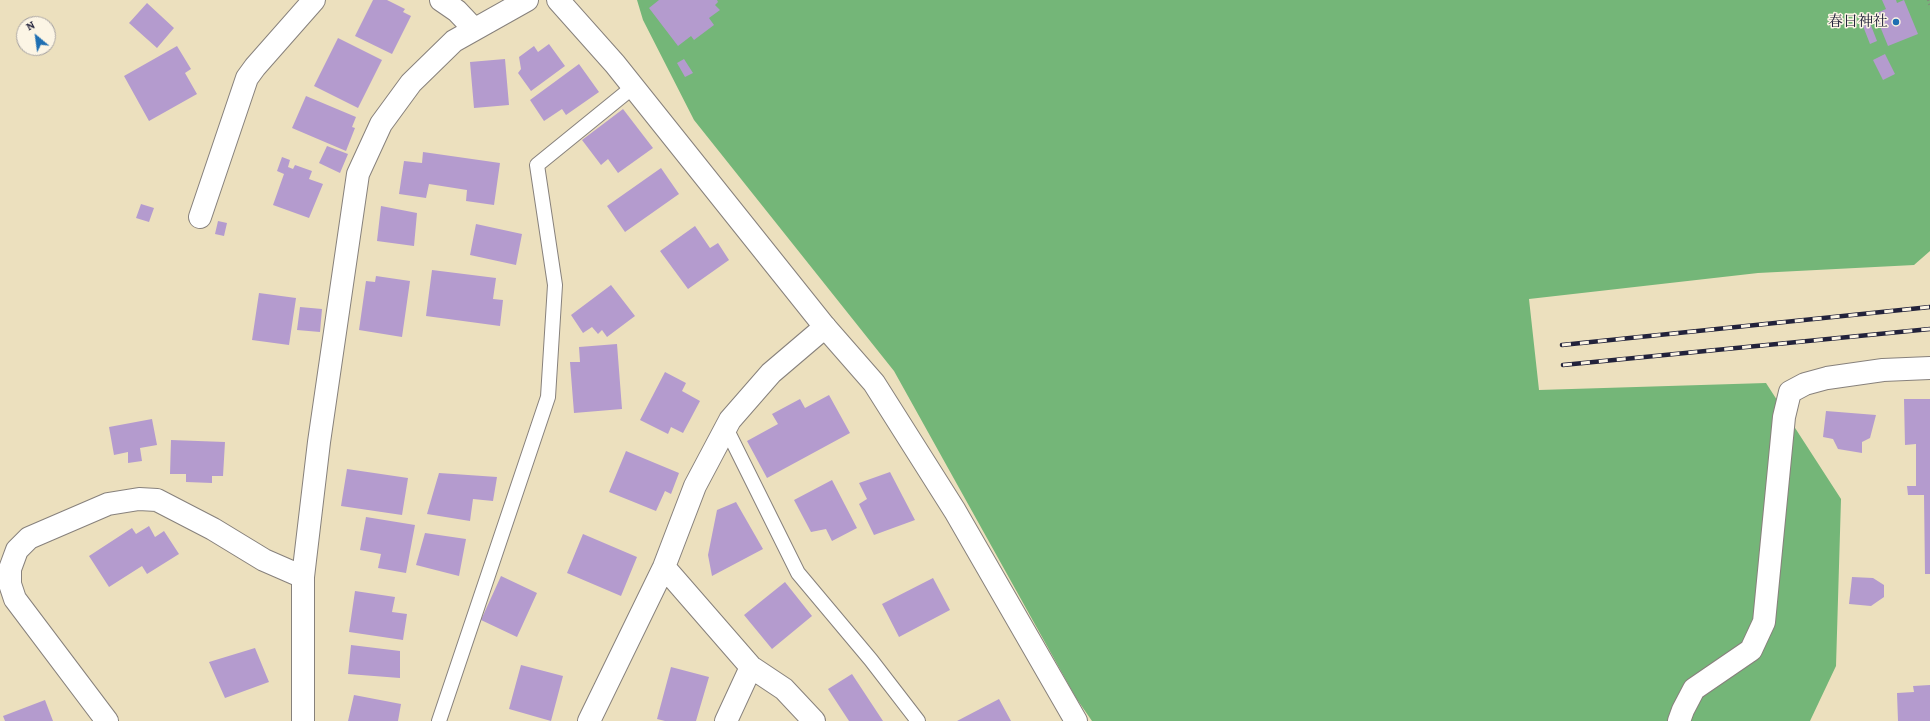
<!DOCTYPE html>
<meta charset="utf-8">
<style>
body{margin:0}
#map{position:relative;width:1930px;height:721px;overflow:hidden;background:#ece0be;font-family:Alegreya,serif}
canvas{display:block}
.north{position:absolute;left:16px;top:16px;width:40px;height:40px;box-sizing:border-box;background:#fcf5e5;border:1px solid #a5a1a1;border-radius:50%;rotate:331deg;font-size:11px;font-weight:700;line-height:16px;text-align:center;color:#22223b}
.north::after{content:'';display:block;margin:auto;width:14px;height:18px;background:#1f6fb2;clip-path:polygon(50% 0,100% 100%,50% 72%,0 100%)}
</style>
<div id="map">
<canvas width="1930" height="721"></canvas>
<div class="north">N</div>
</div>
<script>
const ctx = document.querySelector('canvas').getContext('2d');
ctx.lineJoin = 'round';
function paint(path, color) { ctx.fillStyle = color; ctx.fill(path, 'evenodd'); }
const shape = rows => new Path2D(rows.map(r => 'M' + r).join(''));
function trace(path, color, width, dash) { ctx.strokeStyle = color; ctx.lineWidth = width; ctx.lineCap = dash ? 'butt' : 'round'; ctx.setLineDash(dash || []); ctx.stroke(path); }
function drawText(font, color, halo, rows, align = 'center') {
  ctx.font = font + ' Alegreya,"Noto Serif JP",serif'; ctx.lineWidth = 3; ctx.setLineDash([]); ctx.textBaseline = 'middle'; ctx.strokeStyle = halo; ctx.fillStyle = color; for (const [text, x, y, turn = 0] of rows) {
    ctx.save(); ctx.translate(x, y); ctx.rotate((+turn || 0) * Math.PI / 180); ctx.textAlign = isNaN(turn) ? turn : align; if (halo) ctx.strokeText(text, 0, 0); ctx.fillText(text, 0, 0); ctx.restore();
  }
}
const forest = shape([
 [637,0,1930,0,1930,251,1914,265,1758,273,1529,299,1539,390,1766,383,1841,499,1836,666,1810,721,1092,721,1076,698,894,371,694,120,643,20]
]);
const building = shape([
 [373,0,387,0,405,9,403,12,411,16,392,54,355,36],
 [659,0,717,0,718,2,715,5,720,10,709,18,714,25,694,40,691,36,678,46,649,8],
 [1882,0,1896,0,1897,3,1904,0,1918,34,1888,46,1875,14,1886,9],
 [147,3,174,28,157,48,129,23],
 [1870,23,1877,41,1870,44,1863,26],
 [338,38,382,60,358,108,314,86],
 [549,44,565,66,531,91,518,73,521,69,519,57,534,46,538,52],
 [177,46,191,69,185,73,197,94,149,121,124,76],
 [1885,54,1895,74,1883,80,1873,60],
 [505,59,509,105,474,108,470,62],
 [684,59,693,73,685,77,677,63],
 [579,64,599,92,566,115,562,109,544,121,530,100],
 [306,96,356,117,352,127,355,128,346,151,292,128],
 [623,109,653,148,618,173,608,159,601,165,582,140],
 [327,146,348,154,340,173,319,163],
 [423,152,500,163,494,205,466,201,467,190,429,184,426,198,399,194,404,161,422,163],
 [282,157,290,160,288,167,293,169,295,165,312,171,309,179,323,184,309,218,273,205,284,174,277,171],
 [661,168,679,194,625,232,607,206],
 [141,204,154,208,149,222,136,218],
 [381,206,417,213,414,246,377,241],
 [218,221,227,223,224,236,215,234],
 [476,224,522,234,516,265,470,255],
 [695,226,710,248,718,243,729,260,688,289,660,251],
 [432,270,496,278,493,299,503,300,500,326,426,316],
 [376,276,410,281,402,337,359,330,366,281,375,282],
 [611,285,635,316,607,337,602,330,598,334,592,327,583,333,571,315],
 [259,293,296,298,289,345,252,340],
 [300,307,322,309,320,332,297,330],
 [617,344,622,409,574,413,570,362,580,362,579,347],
 [665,372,686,383,682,391,700,401,683,433,671,427,668,434,640,420],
 [829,395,850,433,767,478,747,441,778,424,772,414,800,399,805,408],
 [1904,399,1930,399,1930,574,1925,574,1924,495,1908,495,1907,486,1916,486,1916,444,1905,445],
 [1826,411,1876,415,1870,438,1862,442,1862,453,1838,449,1833,439,1823,437],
 [152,419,157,445,140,448,142,461,128,463,128,452,114,455,109,427],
 [171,440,225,442,223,476,212,476,212,483,186,482,186,474,170,474],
 [626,451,679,473,671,494,665,491,656,511,609,492],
 [347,469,408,478,402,515,341,506],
 [890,472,915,520,874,535,859,504,867,499,859,483],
 [439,473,497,477,493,501,473,499,470,521,427,514],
 [832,480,857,528,832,541,826,529,811,532,794,500],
 [736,502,763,549,712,576,708,555,717,510],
 [366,517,415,525,406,573,378,568,381,554,360,550],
 [149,526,155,537,164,531,179,554,147,574,142,566,109,587,89,556,132,528,136,534],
 [425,533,466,539,459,576,416,565],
 [583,534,637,557,621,596,567,573],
 [501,576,537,593,517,637,481,620],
 [1852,577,1873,578,1884,585,1884,597,1871,606,1849,604],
 [933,578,950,610,899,637,882,604],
 [785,582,812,616,772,649,744,615],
 [355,591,395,597,392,612,407,614,403,640,349,632],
 [351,645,400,651,400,678,348,674],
 [255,648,269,682,225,698,209,662],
 [521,665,563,676,551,721,509,709],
 [671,667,709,677,696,721,665,721,657,719],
 [852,674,883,721,849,721,828,689],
 [1930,685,1930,721,1898,721,1897,693,1914,692,1913,686],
 [354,695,401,704,398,721,348,721],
 [999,699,1011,721,957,721],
 [45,700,53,721,5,721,3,716]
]);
const path = shape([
 [1928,0,1930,6]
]);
const service = shape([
 [726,428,798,573,871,660,918,721],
 [439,721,548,397,555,285,537,165,633,87]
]);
const minor = shape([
 [441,0,457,11,474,29],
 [200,217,247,78,255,67,314,0],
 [664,567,751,667,784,689,814,721],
 [107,721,15,599,10,584,10,569,17,550,29,538,108,504,139,499,157,500,213,529,264,560,303,577],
 [303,721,303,577,319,442,358,174,381,124,411,83,454,41,527,0],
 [589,721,664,567,695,486,730,420,771,373,825,327],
 [726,721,751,667],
 [1679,721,1683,710,1694,689,1751,650,1764,622,1784,417,1790,392,1805,384,1827,378,1883,370,1930,368]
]);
const tertiary = shape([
 [558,0,615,64,825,327,874,383,955,511,1076,721]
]);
const rail = shape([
 [1562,345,1930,307],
 [1563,365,1930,329]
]);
const markers = [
 [1896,22,4,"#1f6fb2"]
];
const poiNames = [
 ["春日神社",1888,22]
];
paint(forest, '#74b678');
paint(building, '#b49bce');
trace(service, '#87817c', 16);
trace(minor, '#87817c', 24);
trace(tertiary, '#87817c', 24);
trace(path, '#87817c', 2.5, [1, 3]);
trace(service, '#fff', 14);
trace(minor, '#fff', 22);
trace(tertiary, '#fff', 22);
trace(rail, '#22223b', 4.5);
trace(rail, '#fcf5e5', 3, [9]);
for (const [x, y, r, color] of markers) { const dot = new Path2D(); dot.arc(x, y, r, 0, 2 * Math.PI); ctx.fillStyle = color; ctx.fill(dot); trace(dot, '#fcf5e5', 1.5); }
drawText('15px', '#22223b', '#fcf5e5', poiNames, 'right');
</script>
